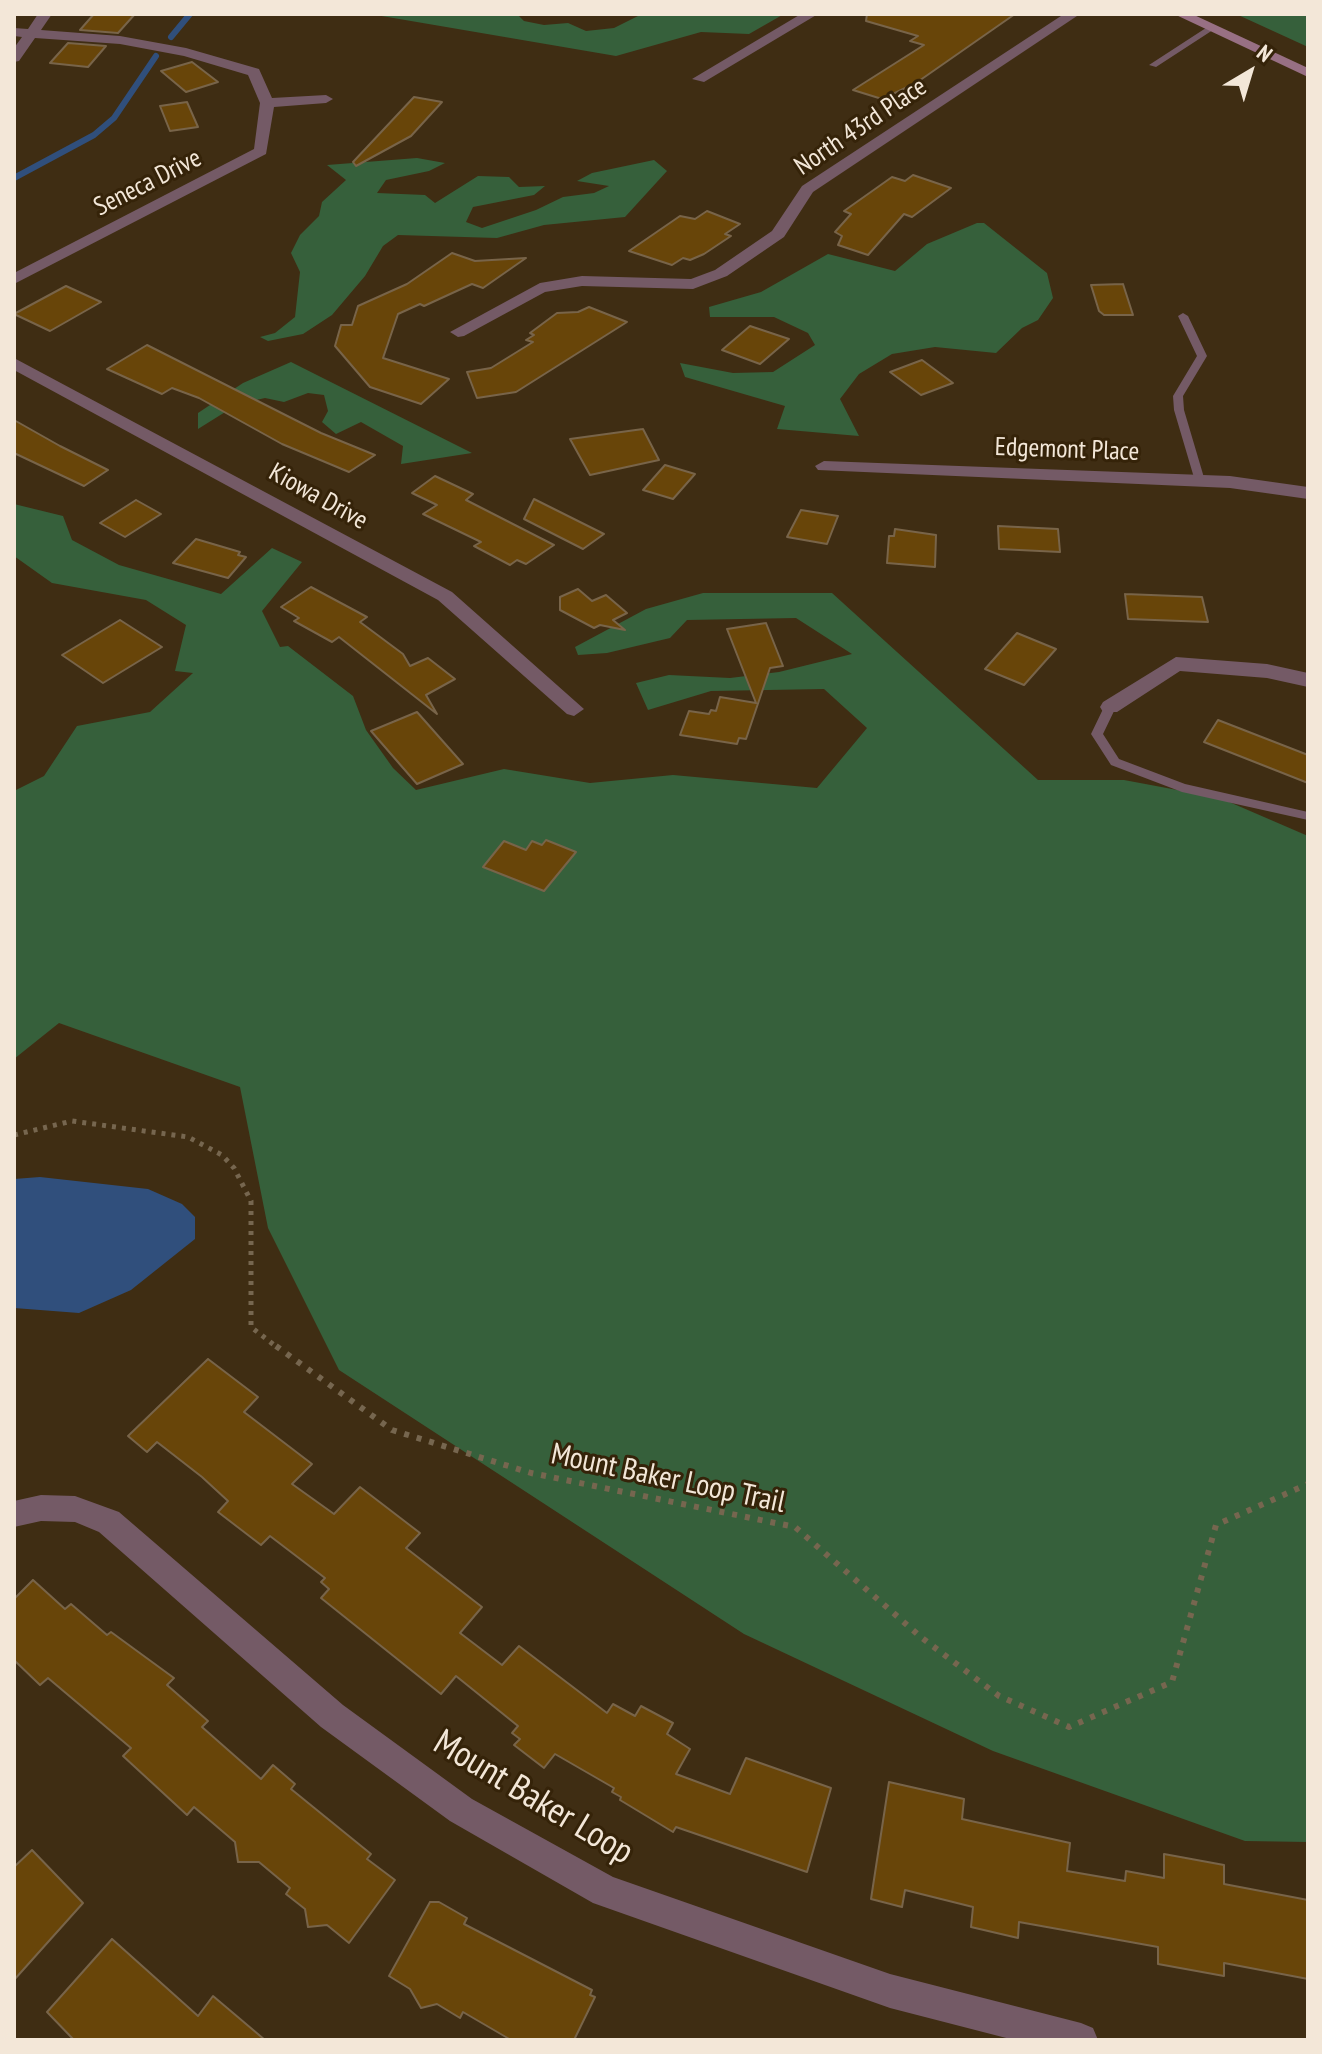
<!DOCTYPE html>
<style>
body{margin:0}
#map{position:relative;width:1322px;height:2054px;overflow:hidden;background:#3f2d13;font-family:"PT Sans Narrow",sans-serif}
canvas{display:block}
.frame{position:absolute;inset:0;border:16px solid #f3e7d8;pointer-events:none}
.north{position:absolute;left:1210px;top:32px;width:80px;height:80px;-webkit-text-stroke:6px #352309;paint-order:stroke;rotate:38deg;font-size:22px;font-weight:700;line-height:32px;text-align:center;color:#f3e7d8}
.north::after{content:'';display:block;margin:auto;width:28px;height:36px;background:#f3e7d8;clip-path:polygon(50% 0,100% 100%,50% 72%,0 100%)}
</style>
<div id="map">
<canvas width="1322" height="2054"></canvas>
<div class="frame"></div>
<div class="north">N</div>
</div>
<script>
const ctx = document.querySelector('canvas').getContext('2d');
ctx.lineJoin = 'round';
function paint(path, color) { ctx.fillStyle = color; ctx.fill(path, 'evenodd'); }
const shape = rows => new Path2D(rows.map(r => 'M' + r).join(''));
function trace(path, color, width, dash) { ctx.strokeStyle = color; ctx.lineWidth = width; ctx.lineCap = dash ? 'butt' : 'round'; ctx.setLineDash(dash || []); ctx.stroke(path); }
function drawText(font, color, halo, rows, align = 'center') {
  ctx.font = font + ' "PT Sans Narrow",sans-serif'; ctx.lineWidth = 6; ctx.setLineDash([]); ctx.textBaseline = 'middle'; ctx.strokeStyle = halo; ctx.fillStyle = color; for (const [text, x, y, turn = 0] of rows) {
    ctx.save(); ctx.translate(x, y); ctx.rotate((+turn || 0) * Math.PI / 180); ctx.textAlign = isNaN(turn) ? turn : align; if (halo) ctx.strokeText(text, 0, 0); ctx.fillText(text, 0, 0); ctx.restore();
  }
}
const green = shape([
 [370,14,517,14,524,21,544,25,568,23,586,31,614,28,642,14,784,14,749,34,701,32,616,56],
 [1236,14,1308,14,1308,47],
 [417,158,445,163,429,171,386,180,377,193,425,195,435,203,478,176,509,177,519,187,545,186,534,195,473,207,466,222,482,228,536,210,563,197,594,193,609,186,577,181,592,173,654,160,667,171,625,217,544,225,497,238,398,235,383,246,365,276,332,315,303,334,268,341,260,337,275,333,295,317,300,272,291,253,300,235,319,216,322,202,346,180,327,165],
 [977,223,984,223,1047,273,1053,298,1038,320,1022,328,996,353,935,347,892,354,859,374,840,399,859,436,777,429,785,406,685,377,680,363,733,373,773,372,815,345,808,333,774,317,710,317,709,307,761,292,828,254,895,271,927,244],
 [291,362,472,453,401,464,403,446,361,422,336,434,322,422,328,411,324,395,308,393,284,402,265,398,238,404,198,429,198,413,243,383],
 [14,504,63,516,72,540,119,565,221,594,272,548,302,562,262,611,280,647,288,646,353,696,366,730,393,768,416,790,504,769,590,783,673,775,817,788,867,728,824,689,711,691,648,710,636,683,669,675,730,678,779,672,852,654,796,618,687,620,670,638,607,653,578,655,575,647,646,609,703,593,832,593,1038,780,1124,780,1220,798,1308,836,1308,1842,1245,1841,993,1751,744,1634,339,1370,268,1228,240,1087,59,1023,14,1059,14,791,44,776,77,726,150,712,193,673,175,671,186,625,146,600,52,583,14,556]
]);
const water = shape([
 [40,1177,148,1189,182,1204,195,1217,195,1239,131,1290,79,1313,14,1308,14,1179]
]);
const stream = shape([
 [171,37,190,14],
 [14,178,94,135,114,118,156,56]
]);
const building = shape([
 [94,14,135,14,118,33,80,30,94,14],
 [867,14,1015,14,916,83,882,99,853,90,924,45,910,41,918,36,866,21,867,14],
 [68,43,106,46,88,67,50,63,68,43],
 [192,62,218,82,186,92,161,71,192,62],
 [414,97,442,102,411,136,356,166,353,162,414,97],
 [187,102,198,127,170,131,160,106,187,102],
 [913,175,951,188,912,217,904,214,868,255,838,245,842,236,835,232,851,214,844,211,892,177,905,181,913,175],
 [707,211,740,224,725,234,731,236,704,254,690,260,683,258,672,265,629,251,680,216,695,219,707,211],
 [452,253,475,261,526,258,483,288,472,284,424,306,420,304,398,314,383,358,449,379,421,404,370,387,335,346,341,325,352,325,358,306,407,284,452,253],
 [1123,284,1133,315,1104,315,1099,311,1091,285,1123,284],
 [66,286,101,302,50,331,14,314,66,286],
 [589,307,627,322,516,392,477,398,467,372,491,368,533,342,526,340,534,335,530,333,557,313,578,312,589,307],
 [750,326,789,339,760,364,722,350,750,326],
 [147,345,321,433,375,455,349,472,282,444,199,398,172,388,162,394,107,369,147,345],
 [922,360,953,383,921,395,890,372,922,360],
 [14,420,60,446,108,470,84,486,14,453,14,420],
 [643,429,659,460,590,475,570,439,643,429],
 [665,465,695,474,673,499,643,490,665,465],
 [435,476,473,494,466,500,554,545,526,564,517,560,510,565,474,546,481,542,423,514,437,505,412,493,435,476],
 [534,499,604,534,583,549,524,519,534,499],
 [136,500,161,514,125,537,100,523,136,500],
 [801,510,838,516,827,544,787,537,801,510],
 [998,526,1058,529,1060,552,999,549,998,526],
 [895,529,936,535,935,567,887,563,889,536,894,536,895,529],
 [196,539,240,552,238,555,246,557,228,578,173,563,196,539],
 [311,587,367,617,360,622,403,654,410,666,428,658,455,679,426,695,437,714,339,637,332,642,294,621,299,618,281,607,311,587],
 [578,589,592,601,606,595,627,613,613,620,625,630,600,625,594,628,560,610,560,597,578,589],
 [1125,594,1202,597,1208,622,1128,619,1125,594],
 [120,620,162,647,103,683,62,655,120,620],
 [766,623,783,666,770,668,746,739,739,738,737,744,680,735,689,711,709,714,711,710,716,711,720,697,756,703,727,629,766,623],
 [1017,633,1056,649,1024,685,985,669,1017,633],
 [417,712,463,764,417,784,371,731,417,712],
 [1218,720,1308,755,1308,783,1204,742,1218,720],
 [546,840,576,852,544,891,483,867,504,841,526,850,532,841,542,845,546,840],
 [208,1359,258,1397,244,1412,312,1464,292,1484,334,1514,360,1487,420,1533,406,1548,482,1607,460,1633,502,1665,519,1646,607,1713,613,1704,635,1716,641,1706,673,1723,667,1734,690,1749,676,1774,730,1794,746,1758,831,1788,807,1872,676,1827,673,1832,620,1800,621,1797,612,1792,614,1788,555,1754,544,1768,514,1745,520,1739,512,1733,518,1726,456,1676,441,1694,321,1598,329,1589,321,1582,325,1578,270,1536,261,1545,218,1512,228,1501,202,1477,157,1442,147,1452,128,1436,208,1359],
 [33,1580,65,1609,71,1604,107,1635,111,1632,174,1678,167,1685,208,1721,202,1727,261,1779,273,1765,295,1784,291,1789,371,1854,367,1859,395,1880,349,1943,327,1925,308,1927,305,1909,286,1894,290,1888,259,1862,238,1862,235,1842,194,1807,187,1815,123,1756,131,1748,48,1678,40,1685,14,1660,14,1599,33,1580],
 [889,1782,964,1799,962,1819,1070,1843,1067,1871,1125,1881,1126,1871,1164,1878,1164,1854,1224,1865,1224,1884,1308,1900,1308,1979,1224,1963,1224,1976,1158,1964,1158,1947,1019,1922,1018,1938,971,1927,973,1907,905,1890,902,1907,871,1899,889,1782],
 [32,1850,83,1903,14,1980,14,1867,32,1850],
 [430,1902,439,1902,467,1918,464,1924,592,1990,590,1995,595,1997,574,2040,511,2040,463,2012,460,2018,437,2004,421,2008,410,1989,389,1976,430,1902],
 [112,1939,198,2016,213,1996,265,2040,74,2040,47,2012,112,1939]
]);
const pathFar1 = shape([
 [14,1135,72,1121,188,1137,222,1155,234,1168,251,1201,251,1327,278,1348]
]);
const path = shape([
 [276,1346,392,1430,531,1473,795,1527,922,1638,999,1696,1069,1727,1172,1682,1216,1525,1308,1484]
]);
const lane = shape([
 [1209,26,1216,28,1156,67,1149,65,1209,26],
 [1183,313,1188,316,1207,356,1183,396,1184,410,1205,481,1200,484,1195,481,1174,410,1173,396,1197,356,1178,316,1183,313],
 [1110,703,1116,707,1103,734,1119,759,1185,784,1308,812,1308,820,1182,792,1111,765,1091,734,1104,707,1110,703]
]);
const street = shape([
 [38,14,52,14,41,30,120,36,186,48,259,69,272,98,326,95,333,99,326,103,274,107,266,154,14,284,14,273,254,149,260,103,248,75,184,56,120,44,35,38,19,61,14,62,14,48,22,37,14,36,14,28,28,29,38,14],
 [801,14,818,14,704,82,692,79,801,14],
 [1064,14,1080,14,813,192,784,237,727,276,693,289,582,286,545,292,464,336,458,337,450,332,540,283,582,276,691,279,715,270,772,231,802,186,1064,14],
 [14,358,452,592,584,709,574,716,567,714,438,600,14,370,14,358],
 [824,461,1230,476,1308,487,1308,499,1230,488,818,470,815,466,824,461],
 [1176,657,1267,664,1308,673,1308,687,1267,678,1180,671,1117,712,1103,712,1100,707,1103,702,1176,657],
 [41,1495,75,1496,119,1512,343,1705,472,1799,613,1877,890,1974,1081,2023,1093,2028,1098,2040,1014,2040,890,2008,593,1903,450,1821,321,1727,99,1532,75,1522,41,1521,14,1527,14,1501,41,1495]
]);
const secondary = shape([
 [1174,14,1192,14,1308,68,1308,77,1174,14]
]);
const farStreetnames = [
 ["North 43rd Place",861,127,-34],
 ["Seneca Drive",148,183,-27],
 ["Edgemont Place",1067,450,2],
 ["Kiowa Drive",318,497,29]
];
const streetNames = [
 ["Mount Baker Loop Trail",668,1479,12]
];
const nearStreetnames = [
 ["Mount Baker Loop",533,1798,31]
];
paint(green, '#36603b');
paint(water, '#304f7c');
trace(stream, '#304f7c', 6);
paint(building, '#684509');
trace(building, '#786449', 2);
trace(pathFar1, '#76664f', 5, [4, 6]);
trace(path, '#76664f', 6, [5, 8]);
paint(lane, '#745a66');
paint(street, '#745a66');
paint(secondary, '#987084');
drawText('26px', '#f3e7d8', '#352309', farStreetnames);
drawText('30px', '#f3e7d8', '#352309', streetNames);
drawText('36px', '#f3e7d8', '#352309', nearStreetnames);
</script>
